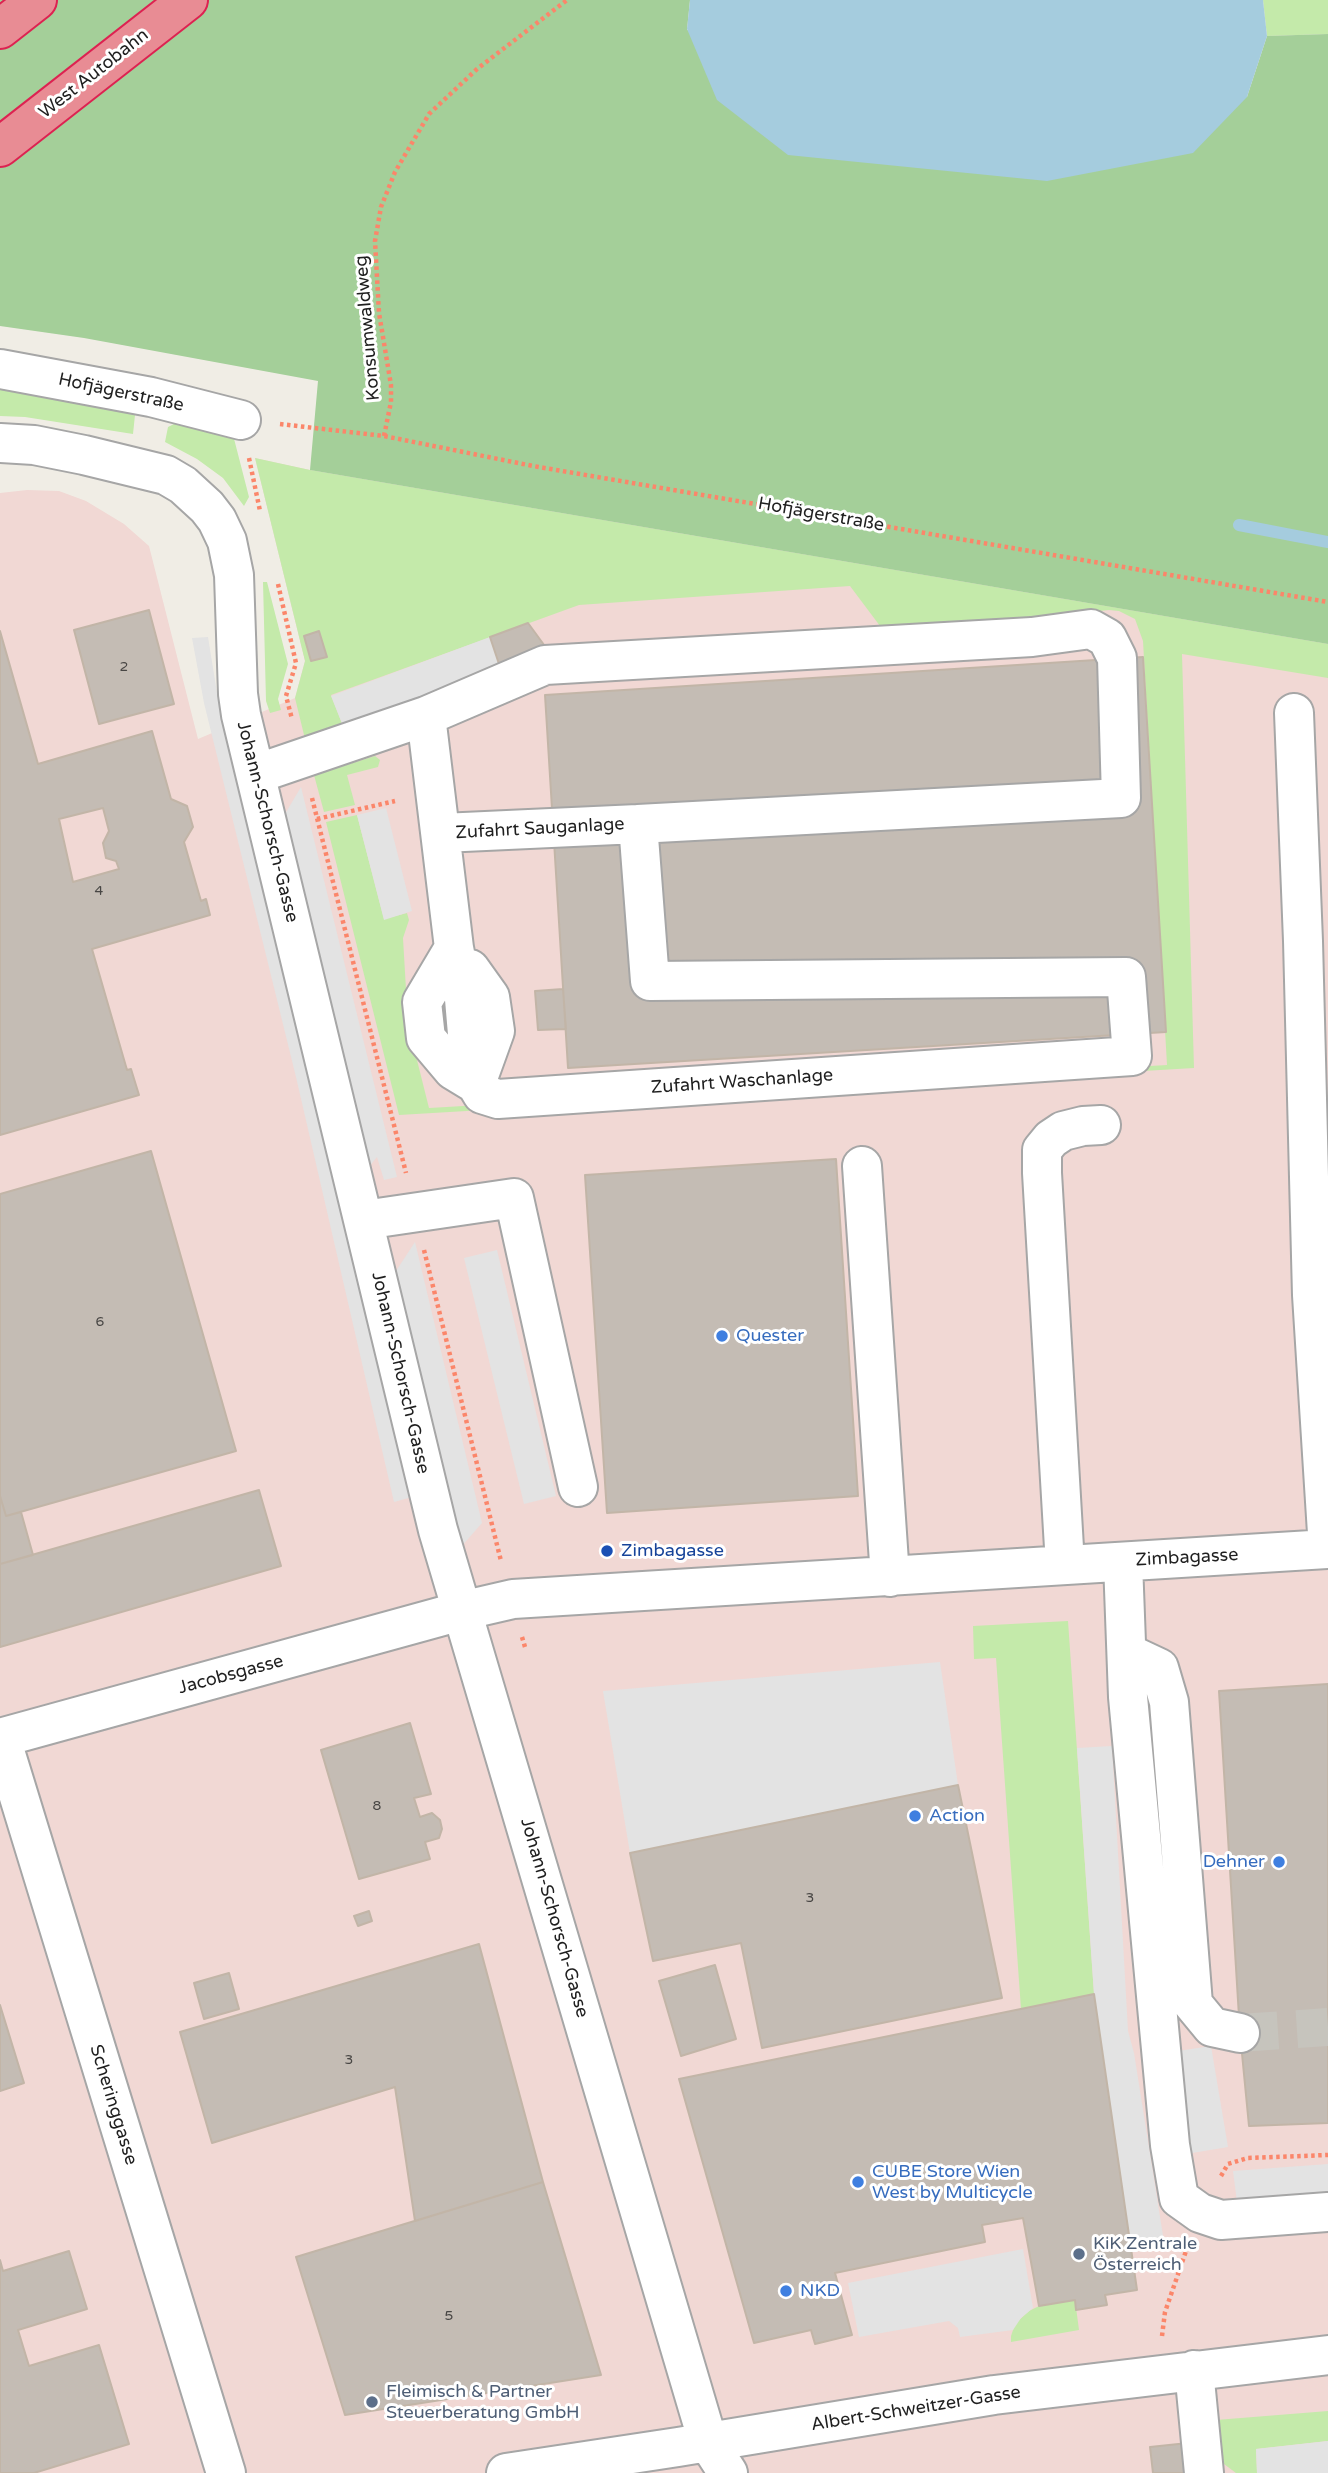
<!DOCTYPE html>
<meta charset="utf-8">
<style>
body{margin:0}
canvas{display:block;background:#f0ede5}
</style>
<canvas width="1328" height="2473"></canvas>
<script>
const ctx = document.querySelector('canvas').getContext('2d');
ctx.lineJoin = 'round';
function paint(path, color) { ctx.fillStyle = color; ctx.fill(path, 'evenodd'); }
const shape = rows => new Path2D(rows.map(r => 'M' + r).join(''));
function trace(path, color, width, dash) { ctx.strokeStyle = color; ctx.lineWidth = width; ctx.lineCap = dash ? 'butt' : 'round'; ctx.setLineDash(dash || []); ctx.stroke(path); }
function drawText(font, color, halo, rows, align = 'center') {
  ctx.font = font + ' "Varela Round",sans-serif'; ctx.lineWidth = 6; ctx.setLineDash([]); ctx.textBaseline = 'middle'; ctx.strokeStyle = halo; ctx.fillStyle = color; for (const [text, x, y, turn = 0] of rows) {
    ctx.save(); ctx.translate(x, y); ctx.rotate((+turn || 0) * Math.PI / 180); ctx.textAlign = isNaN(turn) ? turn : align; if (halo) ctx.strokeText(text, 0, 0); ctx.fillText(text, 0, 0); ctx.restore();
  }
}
const commercial = shape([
 [255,458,310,470,1328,644,1328,2473,0,2473,0,493,27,490,59,491,86,501,124,524,149,546,198,739,295,698,305,661]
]);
const grass = shape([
 [1263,0,1328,0,1328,34,1267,36],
 [0,376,132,410,135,415,133,434,25,417,0,416],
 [180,421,231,427,249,497,244,506,223,478,197,459,165,442,168,427],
 [255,458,310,470,1328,644,1328,678,1182,654,1194,1068,399,1115,326,822,357,815,384,919,407,913,409,920,403,938,408,1024,429,1108,1167,1065,1143,641,1135,619,1119,611,1109,610,1002,621,880,626,850,586,579,605,331,695,343,726,305,739,295,698,305,661],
 [263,582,267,582,288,664,278,699,281,710,270,713,266,701],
 [375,756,380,760,378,767,347,775,355,805,324,812,314,775],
 [1068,1621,1094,1994,1021,2009,996,1658,974,1659,973,1626],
 [1075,2300,1079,2330,1011,2342,1011,2336,1015,2324,1029,2311,1039,2306],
 [1328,2411,1328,2441,1256,2449,1257,2473,1236,2473,1220,2461,1216,2420]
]);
const forest = shape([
 [0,0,690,0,687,30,1247,97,1267,36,1328,34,1328,644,310,470,318,381,84,338,0,326]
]);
const parking = shape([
 [208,637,218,699,320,1112,412,1497,394,1502,296,1077,204,703,192,638],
 [490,637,500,667,343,726,331,696],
 [301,787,397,1177,384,1180,377,1157,368,1168,282,819],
 [386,808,412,911,384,920,357,815],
 [415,1242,482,1523,461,1547,394,1274],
 [497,1250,556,1496,524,1504,464,1258],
 [940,1662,958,1785,630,1853,603,1691],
 [1112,1746,1128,2031,1134,2053,1164,2242,1130,2247,1094,1994,1077,1748],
 [1211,2046,1228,2147,1192,2153,1178,2051],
 [1328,2164,1328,2196,1237,2202,1233,2171],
 [1023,2249,1033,2308,1021,2318,1013,2330,960,2337,958,2328,949,2321,859,2337,848,2283],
 [1328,2441,1328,2473,1257,2473,1256,2449]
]);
const water = shape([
 [690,0,1263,0,1267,36,1247,97,1193,153,1047,181,788,155,717,100,687,29]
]);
const stream = shape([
 [1239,525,1328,542]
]);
const building = shape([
 [149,610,174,704,99,724,74,630,149,610],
 [528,623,547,649,500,667,490,637,528,623],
 [0,631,38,764,152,731,171,799,187,806,193,827,184,842,201,901,206,899,210,915,92,949,127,1070,131,1069,139,1095,0,1135,0,631],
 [103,808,109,831,103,843,106,858,116,861,119,869,73,882,59,819,103,808],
 [319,631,327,657,311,661,304,636,319,631],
 [1143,657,1166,1032,568,1068,545,695,1143,657],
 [563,989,566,1029,538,1030,535,991,563,989],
 [151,1151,236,1451,6,1516,0,1496,0,1194,151,1151],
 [836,1159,858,1496,607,1513,585,1175,836,1159],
 [259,1490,281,1566,0,1647,0,1564,259,1490],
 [0,1496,6,1516,21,1512,33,1555,0,1564,0,1496],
 [1328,1684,1328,2123,1249,2126,1240,2033,1219,1691,1328,1684],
 [410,1723,431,1794,414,1798,420,1817,432,1813,440,1820,442,1829,439,1838,425,1842,430,1859,359,1879,321,1750,410,1723],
 [958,1785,1002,1998,762,2048,741,1943,653,1961,630,1853,958,1785],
 [369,1911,372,1921,358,1926,354,1916,369,1911],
 [479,1944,543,2182,415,2221,395,2087,212,2143,180,2032,479,1944],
 [715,1965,736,2039,681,2056,659,1981,715,1965],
 [229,1973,239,2009,204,2019,194,1983,229,1973],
 [1094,1994,1137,2290,1105,2295,1107,2305,1076,2310,1075,2300,1039,2306,1023,2218,982,2225,985,2242,835,2273,852,2335,815,2344,811,2330,754,2343,679,2079,1094,1994],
 [0,2005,24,2083,0,2091,0,2005],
 [543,2182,601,2375,345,2415,296,2257,543,2182],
 [69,2251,87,2309,18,2330,29,2366,99,2345,129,2444,34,2473,0,2473,0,2260,3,2271,69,2251],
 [1188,2443,1191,2473,1153,2473,1150,2447,1188,2443]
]);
const minorTunnel = shape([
 [1240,2033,1328,2027]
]);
const path = shape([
 [280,424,384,436,533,466,1328,602],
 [384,436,391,402,391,385,379,313,375,241,381,207,395,172,429,114,477,69,567,0],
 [249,458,260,511],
 [278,584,296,663,286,696,292,719],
 [312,798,406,1173],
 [317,819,395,801],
 [424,1250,501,1561],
 [522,1637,525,1647],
 [1221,2176,1228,2164,1248,2158,1328,2155],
 [1162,2336,1165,2312,1186,2251]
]);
const minor = shape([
 [0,369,151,397,241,420],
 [0,443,34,445,84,455,166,475,183,485,207,507,217,520,227,541,234,575,238,694,241,715,438,1530,708,2442,728,2473],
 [1294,713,1303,941,1312,1295,1328,1549],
 [426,716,545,665,1032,637,1091,629,1107,638,1117,658,1121,798,638,824,650,981,1126,977,1132,1056,498,1099,482,1094,476,1084,467,1034,464,999,454,948],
 [256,774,426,716,454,948,450,973],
 [442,833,638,824],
 [454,948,422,1002,426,1038,453,1070,476,1084],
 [470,969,490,997,495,1031,477,1081],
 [862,1166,890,1577],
 [364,1220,514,1198,578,1487],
 [1123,1562,1128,1697,1170,2145,1179,2198,1200,2213,1221,2220,1328,2212],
 [1065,1565,1042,1173,1042,1150,1051,1139,1063,1131,1083,1126,1101,1125],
 [1127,1653,1159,1668,1169,1702,1193,2004,1212,2027,1240,2033],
 [0,1738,461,1611,513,1599,1328,1549],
 [1,1738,226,2473],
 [1194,2370,1204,2473],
 [506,2473,678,2447,994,2395,1328,2355]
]);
const highway = shape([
 [0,29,37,0],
 [0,147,188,0]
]);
const markers = [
 [722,1336,7,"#3f7fe0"],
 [607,1551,7,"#1a4fb4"],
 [915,1816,7,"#3f7fe0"],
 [1279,1862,7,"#3f7fe0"],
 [858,2182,7,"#3f7fe0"],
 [1079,2254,7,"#5c6f8a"],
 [786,2291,7,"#3f7fe0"],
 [372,2402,7,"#5c6f8a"]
];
const numberNames = [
 ["2",124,667],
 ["4",99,891],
 ["6",100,1322],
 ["8",377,1806],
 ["3",810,1898],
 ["3",349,2060],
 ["5",449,2316]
];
const streetNames = [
 ["West Autobahn",94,74,-38],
 ["Konsumwaldweg",368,328,-95],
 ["Hofjägerstraße",121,393,12],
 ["Hofjägerstraße",821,515,10],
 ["Johann-Schorsch-Gasse",267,822,76],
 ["Zufahrt Sauganlage",540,829,-3],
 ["Zufahrt Waschanlage",742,1082,-4],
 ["Johann-Schorsch-Gasse",400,1373,77],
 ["Zimbagasse",1187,1558,-3],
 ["Jacobsgasse",231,1675,-15],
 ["Johann-Schorsch-Gasse",554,1918,74],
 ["Scheringgasse",113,2105,73],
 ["Albert-Schweitzer-Gasse",916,2409,-9]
];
const shopNames = [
 ["Quester",736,1336],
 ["Action",929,1816],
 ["Dehner",1265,1862,"right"],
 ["CUBE Store Wien",872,2172],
 ["West by Multicycle",872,2193],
 ["NKD",800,2291]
];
const transitNames = [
 ["Zimbagasse",621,1551]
];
const serviceNames = [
 ["KiK Zentrale",1093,2244],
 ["Österreich",1093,2265],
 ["Fleimisch & Partner",386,2392],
 ["Steuerberatung GmbH",386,2413]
];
paint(commercial, '#f1d8d4');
paint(grass, '#c4eaaa');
paint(forest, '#a4cf99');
paint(parking, '#e3e3e3');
paint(water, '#a5ccde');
trace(stream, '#a5ccde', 12);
paint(building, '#c4bcb4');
trace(building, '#c2b5a7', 2);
trace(minorTunnel, '#c6c4bd', 38, [38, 19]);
trace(minor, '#a6a6a6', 42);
trace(highway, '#dd2251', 42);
trace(path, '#fb866a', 4.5, [3.5, 3.5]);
trace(minor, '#fff', 38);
trace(highway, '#e88c94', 38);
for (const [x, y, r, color] of markers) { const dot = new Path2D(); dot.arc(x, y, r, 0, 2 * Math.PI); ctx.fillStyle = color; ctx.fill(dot); trace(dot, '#fff', 2.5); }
drawText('14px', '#484644', null, numberNames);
drawText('18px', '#1f1f1f', '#fff', streetNames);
drawText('18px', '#366cbe', '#fff', shopNames, 'left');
drawText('18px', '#164399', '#fff', transitNames, 'left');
drawText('18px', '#4e5e75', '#fff', serviceNames, 'left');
</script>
